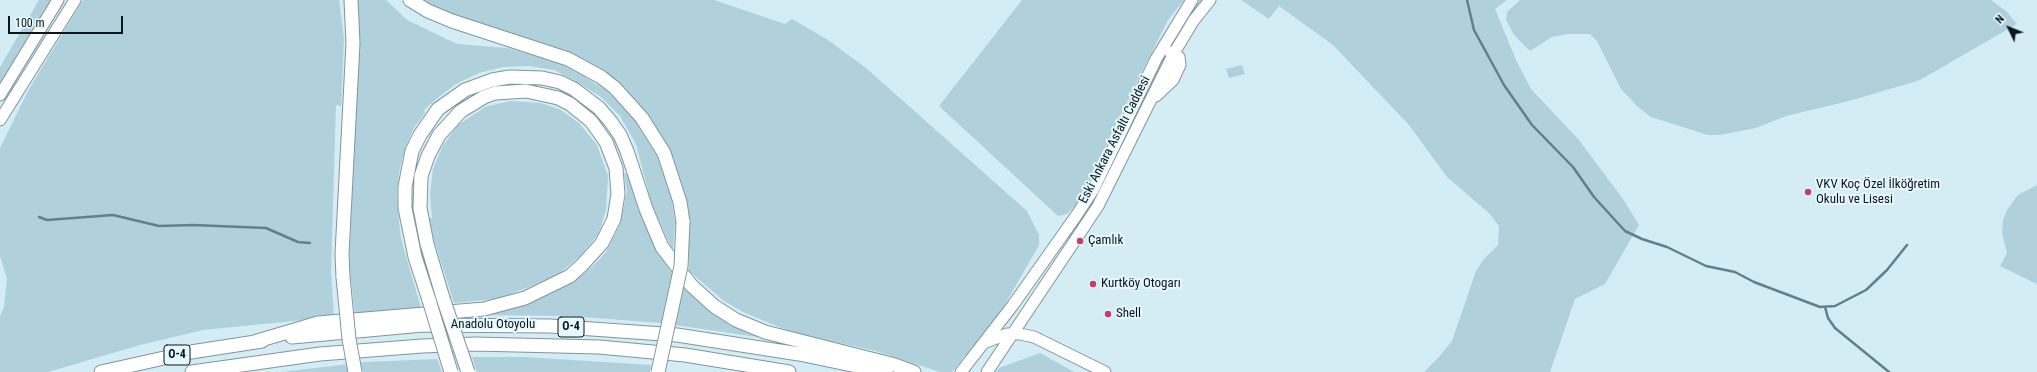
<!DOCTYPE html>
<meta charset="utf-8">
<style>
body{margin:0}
#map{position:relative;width:2037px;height:372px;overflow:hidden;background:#d4ecf3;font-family:"Roboto Condensed",sans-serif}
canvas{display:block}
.north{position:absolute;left:1989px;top:8px;width:40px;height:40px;-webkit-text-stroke:3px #e5f8fe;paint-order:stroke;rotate:313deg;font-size:11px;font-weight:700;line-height:16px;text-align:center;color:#0e1619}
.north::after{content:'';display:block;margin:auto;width:14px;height:18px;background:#0e1619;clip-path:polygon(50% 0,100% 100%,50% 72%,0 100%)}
.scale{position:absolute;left:8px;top:16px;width:115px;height:18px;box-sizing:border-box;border:2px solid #0e1619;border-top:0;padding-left:5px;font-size:12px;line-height:14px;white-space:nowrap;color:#0e1619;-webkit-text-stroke:3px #e5f8fe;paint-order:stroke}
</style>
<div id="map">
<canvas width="2037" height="372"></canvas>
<div class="north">N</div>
<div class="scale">100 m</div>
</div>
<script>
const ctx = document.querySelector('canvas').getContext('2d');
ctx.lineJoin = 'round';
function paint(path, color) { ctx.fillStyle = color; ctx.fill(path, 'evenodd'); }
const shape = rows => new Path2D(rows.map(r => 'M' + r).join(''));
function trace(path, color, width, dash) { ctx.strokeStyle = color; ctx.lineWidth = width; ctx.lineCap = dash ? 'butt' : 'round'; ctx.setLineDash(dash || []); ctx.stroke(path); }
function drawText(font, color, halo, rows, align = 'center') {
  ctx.font = font + ' "Roboto Condensed",sans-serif'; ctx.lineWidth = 4; ctx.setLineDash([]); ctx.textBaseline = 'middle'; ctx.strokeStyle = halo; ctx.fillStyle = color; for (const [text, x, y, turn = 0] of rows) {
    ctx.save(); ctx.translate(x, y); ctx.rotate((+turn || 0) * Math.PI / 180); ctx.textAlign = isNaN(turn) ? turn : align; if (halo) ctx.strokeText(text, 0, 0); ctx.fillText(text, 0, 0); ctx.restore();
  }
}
const green = shape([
 [39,0,51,0,0,87,0,67],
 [83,0,339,0,344,39,341,106,336,105,331,272,334,317,203,330,140,345,48,372,0,372,0,316,4,307,7,279,0,256,0,148,29,89],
 [356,0,386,0,407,20,457,44,507,48,556,62,578,72,605,90,629,111,658,158,670,187,675,222,673,251,651,202,636,144,620,116,601,97,574,80,554,70,530,66,503,67,479,73,456,84,435,100,424,110,425,113,414,128,406,146,400,167,397,190,398,211,401,239,421,308,355,314,349,263,357,95,358,37],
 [418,0,714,0,785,24,792,19,828,40,866,68,1027,211,1039,235,1039,245,999,315,967,356,965,355,952,372,940,372,876,351,799,334,774,325,743,312,724,301,689,271,689,219,684,192,672,156,658,130,652,120,631,96,620,87],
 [1022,0,1184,0,1168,20,1118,120,1087,187,1076,205,1067,214,1058,216,939,106],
 [1197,0,1204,0,1102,193,1070,240,1067,236,1090,204,1158,64],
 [1241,0,1507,0,1495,9,1516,60,1531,89,1579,140,1623,199,1639,225,1605,284,1575,299,1550,372,1424,372,1439,357,1452,341,1476,271,1484,259,1498,245,1499,226,1490,214,1447,177,1409,125,1333,45,1279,6,1269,19],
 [1520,0,1991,0,2006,11,2017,24,1920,80,1853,100,1786,116,1756,128,1720,135,1708,135,1651,117,1638,107,1621,89,1597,41,1590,34,1568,34,1552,37,1530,51,1514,35,1506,20,1507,12],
 [1242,65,1245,74,1229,78,1226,69],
 [510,101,541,103,561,110,579,123,597,145,608,176,606,210,599,233,580,256,559,274,529,287,496,299,454,303,430,227,429,218,432,218,430,194,433,169,443,145,458,125,485,107],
 [624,173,629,175,635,198,656,248,671,272,705,307,730,325,764,338,661,323,570,316,479,315,509,309,536,300,581,276,596,263,606,252,620,224,627,192],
 [2037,185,2037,284,2000,266,2007,253,2002,233,2003,221,2007,210,2018,195],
 [1040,353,1074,372,996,372,999,368],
 [472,357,524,357,651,365,650,372,477,372],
 [437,359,442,372,281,372,366,362]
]);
const stream = shape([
 [1467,0,1474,30,1504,85,1532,125,1573,167,1594,197,1625,231,1642,239,1667,247,1706,266,1735,272,1754,282,1820,307,1835,306,1866,290,1887,270,1907,245],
 [39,217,47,220,113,215,159,226,193,225,266,228,298,242,310,243],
 [1825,307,1828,318,1835,328,1889,372]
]);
const primary = shape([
 [0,95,58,0],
 [1156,96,1173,80,1180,65,1179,57,1170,52],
 [0,120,75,0],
 [986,342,1007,334,1020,334,1034,337,1105,372],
 [961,372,1013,305,1076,216,1093,190,1156,59,1192,0],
 [987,372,1098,206,1174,53,1194,20,1210,0]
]);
const highway = shape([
 [410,0,428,11,452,21,568,59,601,77,615,88,642,118,664,153,680,202,683,222],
 [343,277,342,254,353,43,351,0],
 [429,300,415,257,405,208,405,187,409,166,412,151,420,135,438,109,465,90,492,80,510,77,542,78,560,82,574,89,599,108,611,122,620,135,627,151,646,209,662,247,691,285,714,306,736,320,765,332,895,365,914,372],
 [292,337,423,325,550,326,677,335,799,354,886,372],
 [254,342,318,323,484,309,525,298,570,276,582,265,602,243,614,219,618,194,616,168,606,142,591,121,570,104,558,98,526,91,495,93,484,97,461,111,439,135,428,156,421,176,420,208,427,244,443,298],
 [101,372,191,352,262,341],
 [192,372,320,354,422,346,475,344,599,347,685,355,789,372]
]);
const highwayBridge = shape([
 [343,277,349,339,355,372],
 [443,298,468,372],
 [429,300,451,372],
 [658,372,681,266,683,222]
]);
const markers = [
 [1808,192,4,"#ca3b66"],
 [1080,241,4,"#ca3b66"],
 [1093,284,4,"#ca3b66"],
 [1108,314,4,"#ca3b66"]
];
const shields = [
 [571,327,26],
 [177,355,26]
];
const shieldNames = [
 ["O-4",571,327],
 ["O-4",177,355]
];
const streetNames = [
 ["Eski Ankara Asfaltı Caddesi",1115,140,-63],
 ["Anadolu Otoyolu",493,325]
];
const poiNames = [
 ["VKV Koç Özel İlköğretim",1816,185],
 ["Okulu ve Lisesi",1816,200],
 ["Çamlık",1088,241],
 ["Kurtköy Otogarı",1101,284],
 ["Shell",1116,314]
];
paint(green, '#b0d1db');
trace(stream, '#60818a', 2.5);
trace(primary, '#80969d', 13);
trace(highway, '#80969d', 15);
trace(primary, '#fff', 11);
trace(highway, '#fff', 13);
trace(highwayBridge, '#80969d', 15, []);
trace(highwayBridge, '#fff', 13);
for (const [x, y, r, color] of markers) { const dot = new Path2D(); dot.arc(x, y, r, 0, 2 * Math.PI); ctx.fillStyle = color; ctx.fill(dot); trace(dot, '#e5f8fe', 1.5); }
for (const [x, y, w] of shields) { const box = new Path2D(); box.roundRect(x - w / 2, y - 10, w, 20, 3); ctx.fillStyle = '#e5f8fe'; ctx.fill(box); trace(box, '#0e1619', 1); }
drawText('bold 12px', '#0e1619', null, shieldNames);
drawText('13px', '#0e1619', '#e5f8fe', streetNames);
drawText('13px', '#0e1619', '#e5f8fe', poiNames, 'left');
</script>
